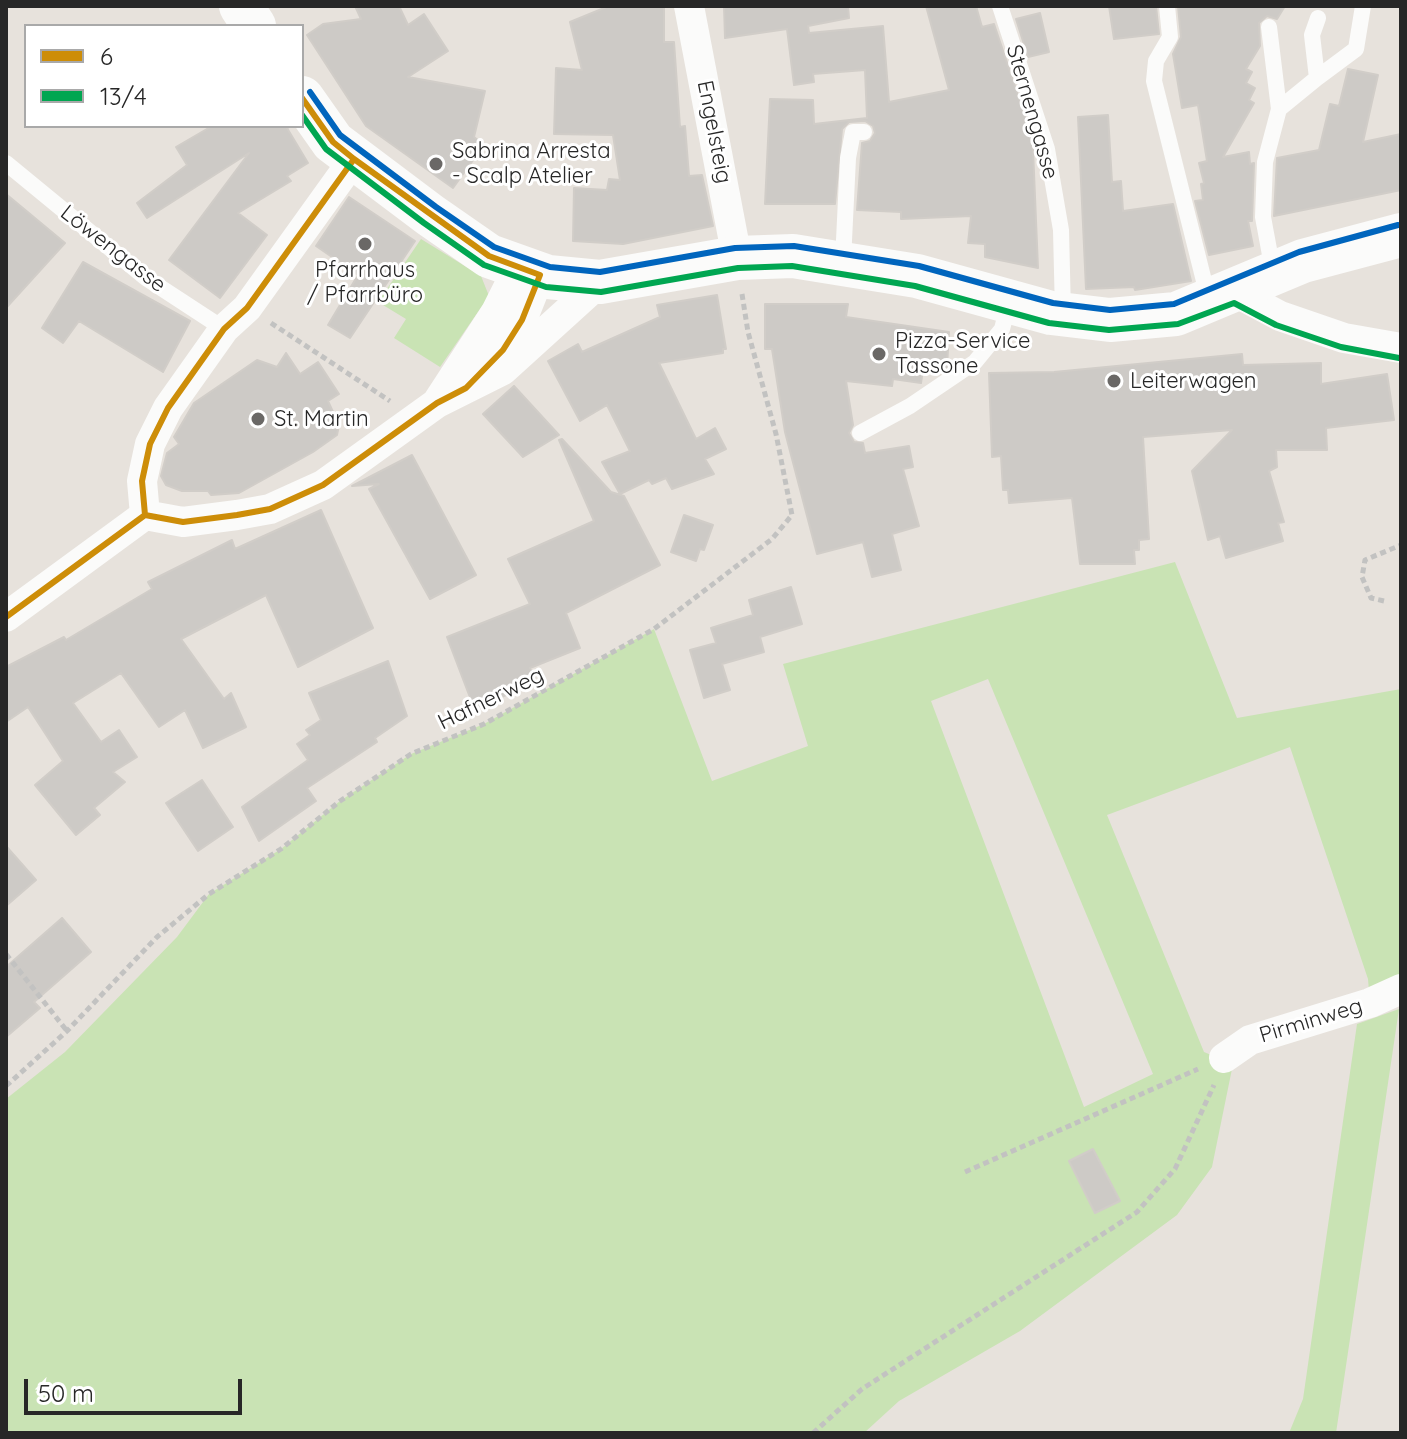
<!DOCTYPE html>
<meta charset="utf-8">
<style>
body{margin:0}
#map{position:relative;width:1407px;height:1439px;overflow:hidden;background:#e7e2dc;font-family:Quicksand,sans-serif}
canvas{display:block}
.frame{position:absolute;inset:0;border:8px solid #272727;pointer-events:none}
.legend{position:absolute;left:24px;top:24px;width:280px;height:104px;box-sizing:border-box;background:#fff;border:2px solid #a9a9a9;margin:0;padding:10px 14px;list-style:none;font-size:24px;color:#272727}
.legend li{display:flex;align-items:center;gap:16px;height:40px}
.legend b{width:40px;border:2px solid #a9a9a9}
.scale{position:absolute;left:24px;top:1379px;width:218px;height:36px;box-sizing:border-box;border:4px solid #272727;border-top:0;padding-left:10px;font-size:24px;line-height:28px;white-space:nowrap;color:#272727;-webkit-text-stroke:6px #fff;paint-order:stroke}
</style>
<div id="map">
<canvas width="1407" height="1439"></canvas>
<div class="frame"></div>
<ul class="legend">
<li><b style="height:10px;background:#cd8d08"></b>6</li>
<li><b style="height:10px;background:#00a651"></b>13/4</li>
</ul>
<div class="scale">50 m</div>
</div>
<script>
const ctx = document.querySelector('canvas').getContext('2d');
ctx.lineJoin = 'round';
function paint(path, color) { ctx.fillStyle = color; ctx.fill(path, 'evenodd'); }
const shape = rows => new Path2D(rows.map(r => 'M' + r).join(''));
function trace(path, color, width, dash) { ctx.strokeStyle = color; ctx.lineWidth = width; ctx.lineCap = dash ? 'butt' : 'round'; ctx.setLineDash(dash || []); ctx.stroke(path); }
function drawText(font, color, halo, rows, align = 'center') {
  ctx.font = font + ' Quicksand,sans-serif'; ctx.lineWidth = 6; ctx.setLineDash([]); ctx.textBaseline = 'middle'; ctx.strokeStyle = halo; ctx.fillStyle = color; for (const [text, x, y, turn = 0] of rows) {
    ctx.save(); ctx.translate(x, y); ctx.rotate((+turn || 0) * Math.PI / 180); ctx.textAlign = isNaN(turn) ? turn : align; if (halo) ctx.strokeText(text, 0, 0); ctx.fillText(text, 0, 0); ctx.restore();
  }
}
const green = shape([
 [421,239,481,276,489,296,440,367,394,338,406,319,378,302],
 [1175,562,1237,718,1401,689,1401,989,1370,1003,1368,979,1290,747,1107,815,1204,1052,1233,1064,1212,1167,1177,1215,1020,1331,899,1401,864,1433,6,1433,6,1099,65,1052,177,937,209,894,281,849,340,801,411,754,484,724,654,629,712,781,808,746,783,664],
 [988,679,1153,1074,1084,1107,931,701],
 [1399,1009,1336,1433,1289,1433,1303,1399,1357,1024]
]);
const building = shape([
 [355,6,399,6,408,25,424,14,448,51,408,77,485,91,474,137,484,145,453,188,366,126,307,35,323,24,361,19,355,6],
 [609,6,664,6,664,42,674,42,680,127,685,126,689,176,702,175,713,226,623,244,573,241,574,188,607,190,609,179,620,180,613,135,554,134,556,68,582,70,570,22,609,6],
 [724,6,848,6,849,18,808,26,809,33,883,26,889,102,949,90,926,6,976,6,982,27,994,24,1029,128,1033,149,1038,268,985,257,985,244,968,243,971,216,901,219,901,212,857,210,862,143,870,141,875,133,873,126,865,121,849,122,842,129,835,204,765,204,770,99,813,100,814,124,867,118,865,70,813,74,814,82,794,85,787,29,725,38,724,6],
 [1109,6,1156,6,1159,34,1114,39,1109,6],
 [1178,6,1285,6,1277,19,1267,16,1259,23,1260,46,1246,69,1252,72,1246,83,1255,88,1249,100,1254,103,1223,157,1249,152,1250,164,1254,163,1252,221,1248,221,1253,246,1209,255,1195,201,1203,200,1201,184,1204,183,1199,163,1207,161,1198,105,1182,108,1173,54,1181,37,1178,6],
 [1040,13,1049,52,1028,57,1016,19,1040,13],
 [1348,69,1378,75,1363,142,1401,134,1401,190,1274,216,1277,158,1319,150,1330,104,1339,106,1348,69],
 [1108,115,1112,182,1121,181,1123,211,1173,204,1191,281,1135,290,1134,287,1086,289,1078,117,1108,115],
 [212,126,291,126,287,128,308,163,287,176,291,181,238,213,267,235,220,298,169,260,249,153,147,218,137,203,187,165,176,147,212,126],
 [6,194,65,243,6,308,6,194],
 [349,197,415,241,350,338,328,325,358,275,316,246,349,197],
 [83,262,190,321,163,372,79,321,63,343,42,328,83,262],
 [717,295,726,349,723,349,723,353,659,363,696,439,715,428,726,449,705,459,714,474,672,489,666,478,652,484,649,480,620,494,602,462,630,451,607,405,580,421,548,361,578,344,582,352,660,317,657,305,717,295],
 [765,304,848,304,846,317,949,332,947,367,941,372,923,369,921,383,893,379,892,386,846,381,853,425,849,433,854,442,863,443,865,453,909,446,913,467,903,469,919,526,892,534,901,570,872,577,863,542,817,554,785,432,772,349,765,349,765,304],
 [286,353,300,374,318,362,339,394,328,401,339,425,337,435,313,452,239,493,211,495,208,491,182,491,166,485,161,476,167,453,179,444,174,437,194,403,257,360,277,367,286,353],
 [1242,354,1243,365,1321,363,1321,384,1387,374,1394,420,1326,428,1327,450,1276,450,1277,467,1269,471,1284,522,1278,523,1283,541,1226,558,1220,536,1208,540,1192,471,1232,430,1143,437,1149,539,1139,540,1139,550,1134,550,1135,564,1080,564,1072,498,1009,503,1008,490,1003,490,1001,456,992,457,989,373,1054,372,1242,354],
 [514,386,559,435,523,457,483,414,514,386],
 [562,439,611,492,624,496,660,565,566,613,580,648,530,668,536,683,474,708,447,637,530,604,508,559,594,521,559,440,562,439],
 [412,455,476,575,430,599,369,489,379,484,352,486,412,455],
 [321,510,373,628,298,667,266,595,181,639,224,699,231,693,246,727,203,748,185,710,159,727,121,673,73,703,101,742,119,730,137,757,113,772,125,782,94,808,100,815,76,835,35,785,63,761,28,707,6,722,6,667,64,637,66,640,152,589,148,582,232,540,235,549,321,510],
 [684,515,713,525,704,550,700,549,696,561,671,552,684,515],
 [791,587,802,624,760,637,764,652,722,664,730,690,704,698,690,650,716,643,711,628,753,615,749,600,791,587],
 [388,661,407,716,375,738,377,742,307,788,316,801,259,841,242,807,308,760,297,744,310,735,306,730,321,720,309,693,388,661],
 [202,780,233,827,198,851,166,803,202,780],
 [6,846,36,880,6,906,6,846],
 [62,918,91,952,34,1002,40,1008,6,1037,6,967,62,918],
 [1093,1149,1120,1201,1095,1213,1069,1161,1093,1149]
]);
const path = shape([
 [271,323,390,401],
 [1384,601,1371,598,1362,577,1365,560,1401,545],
 [6,954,67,1031],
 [6,1086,67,1031,157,937,209,894,281,849,340,801,411,754,484,724,654,629,772,539,792,515,776,434,748,332,742,294],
 [965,1172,1198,1069],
 [813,1433,862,1389,1137,1212,1175,1169,1214,1085]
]);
const lane = shape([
 [1000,6,1047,149,1061,230,1063,313],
 [1167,6,1170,37,1156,61,1154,81,1208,297],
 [1269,27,1279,109],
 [1317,78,1356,49,1363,6],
 [6,163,146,278,224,329],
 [843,261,848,158,853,132,864,132],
 [1273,271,1263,217,1265,162,1279,109,1317,78,1312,35,1318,18],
 [860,433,910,406,975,362,1002,329,1009,302]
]);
const street = shape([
 [689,6,737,258],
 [1235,292,1280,316,1344,338,1401,348],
 [493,361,522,320,540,275],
 [438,401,496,312,518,268],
 [145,515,183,522,237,515,270,509,323,485,437,403,503,370,600,282],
 [145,515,142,481,150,444,168,408,224,329,247,308,354,159],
 [6,617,145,515],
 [1224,1058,1250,1040,1370,1003,1401,989]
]);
const secondary = shape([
 [241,6,254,26],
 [302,98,333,142,430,215,489,256,548,277,600,282,737,258,793,256,917,276,1051,313,1110,320,1176,314,1303,261,1401,235]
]);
const bus1 = shape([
 [145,515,183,522,237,515,270,509,323,485,437,403,466,388,503,350,522,320,540,275,489,256,354,159,333,142,302,98],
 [145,515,142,481,150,444,168,408,224,329,247,308,354,159],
 [6,617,145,515]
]);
const bus2 = shape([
 [302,115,326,149,424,223,484,265,546,287,601,292,738,268,792,266,915,286,1049,323,1109,330,1178,324,1234,303,1276,325,1341,347,1399,358]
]);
const bus3 = shape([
 [310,92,340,135,436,207,494,247,550,267,600,272,735,248,794,246,919,266,1053,303,1110,310,1174,304,1299,252,1398,225]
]);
const markers = [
 [436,164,8,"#6a6866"],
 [365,244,8,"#6a6866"],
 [879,354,8,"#6a6866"],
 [1114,381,8,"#6a6866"],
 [258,419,8,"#6a6866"]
];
const streetNames = [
 ["Sternengasse",1032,112,74],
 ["Engelsteig",714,132,79],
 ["Löwengasse",113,249,38],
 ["Hafnerweg",491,699,-26],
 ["Pirminweg",1311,1021,-17]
];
const poiNames = [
 ["Sabrina Arresta",452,151],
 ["- Scalp Atelier",452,176],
 ["Pfarrhaus",365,270,"center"],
 ["/ Pfarrbüro",365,295,"center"],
 ["Pizza-Service",895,341],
 ["Tassone",895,366],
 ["Leiterwagen",1130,381],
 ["St. Martin",274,419]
];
paint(green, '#c9e3b4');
paint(building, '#cdcac6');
trace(building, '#d1cdc8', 2);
trace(path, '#c2c2c1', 5, [6, 4]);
trace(lane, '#fbfbfa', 16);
trace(street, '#fbfbfa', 30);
trace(secondary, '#fbfbfa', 44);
trace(bus1, '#cd8d08', 6);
trace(bus2, '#00a651', 6);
trace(bus3, '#0065bd', 6);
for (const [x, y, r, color] of markers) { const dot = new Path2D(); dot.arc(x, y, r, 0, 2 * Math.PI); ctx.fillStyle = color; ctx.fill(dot); trace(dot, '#fff', 3); }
drawText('22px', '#272727', '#fff', streetNames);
drawText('22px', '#272727', '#fff', poiNames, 'left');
</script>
